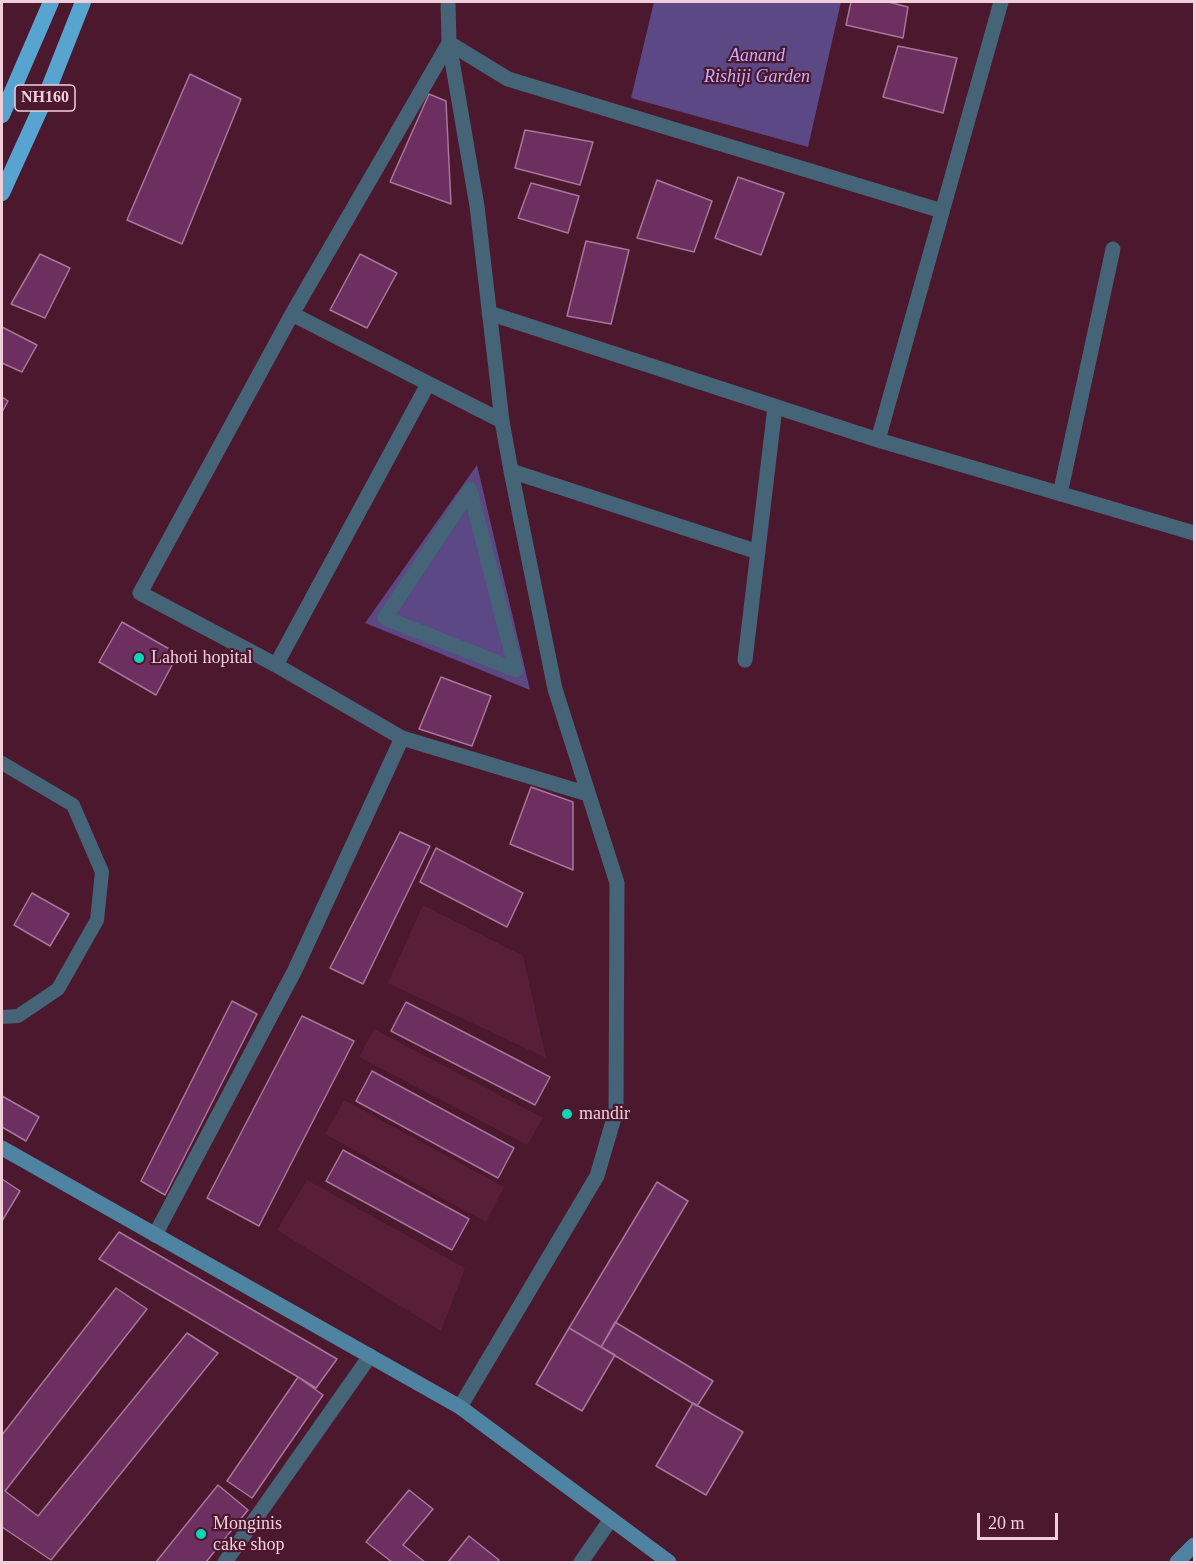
<!DOCTYPE html>
<style>
body{margin:0}
#map{position:relative;width:1196px;height:1564px;overflow:hidden;background:#4b182e;font-family:"Times New Roman",serif}
canvas{display:block}
.frame{position:absolute;inset:0;border:3px solid #f1cfda;pointer-events:none}
.scale{position:absolute;left:977px;top:1513px;width:81px;height:27px;box-sizing:border-box;border:3px solid #f1cfda;border-top:0;padding-left:8px;font-size:18px;line-height:21px;white-space:nowrap;color:#f1cfda;-webkit-text-stroke:4px #4b182e;paint-order:stroke}
</style>
<div id="map">
<canvas width="1196" height="1564"></canvas>
<div class="frame"></div>
<div class="scale">20 m</div>
</div>
<script>
const ctx = document.querySelector('canvas').getContext('2d');
ctx.lineJoin = 'round';
function paint(path, color) { ctx.fillStyle = color; ctx.fill(path, 'evenodd'); }
const shape = rows => new Path2D(rows.map(r => 'M' + r).join(''));
function trace(path, color, width, dash) { ctx.strokeStyle = color; ctx.lineWidth = width; ctx.lineCap = dash ? 'butt' : 'round'; ctx.setLineDash(dash || []); ctx.stroke(path); }
function drawText(font, color, halo, rows, align = 'center') {
  ctx.font = font + ' "Times New Roman",serif'; ctx.lineWidth = 4.5; ctx.setLineDash([]); ctx.textBaseline = 'middle'; ctx.strokeStyle = halo; ctx.fillStyle = color; for (const [text, x, y, turn = 0] of rows) {
    ctx.save(); ctx.translate(x, y); ctx.rotate((+turn || 0) * Math.PI / 180); ctx.textAlign = isNaN(turn) ? turn : align; if (halo) ctx.strokeText(text, 0, 0); ctx.fillText(text, 0, 0); ctx.restore();
  }
}
const built = shape([
 [423,905,523,956,546,1058,388,983],
 [374,1029,543,1118,527,1145,359,1057],
 [344,1100,504,1187,486,1222,325,1134],
 [307,1180,465,1268,441,1331,277,1230]
]);
const green = shape([
 [654,2,841,2,808,147,631,98],
 [477,465,530,690,365,623]
]);
const building = shape([
 [851,2,888,2,908,7,903,38,846,25,851,2],
 [898,46,957,58,943,113,883,97,898,46],
 [190,74,241,99,182,244,127,220,190,74],
 [429,94,446,101,451,204,390,182,429,94],
 [525,130,593,142,580,185,515,168,525,130],
 [738,177,784,193,761,255,715,238,738,177],
 [657,180,712,201,694,252,637,238,657,180],
 [531,183,579,196,568,233,518,218,531,183],
 [586,241,629,250,611,324,567,316,586,241],
 [40,254,70,268,45,318,11,304,40,254],
 [360,254,397,273,367,328,330,310,360,254],
 [2,327,37,345,22,372,2,363,2,327],
 [2,397,8,401,2,412,2,397],
 [122,622,178,654,156,695,99,662,122,622],
 [441,677,491,696,472,746,419,729,441,677],
 [531,787,573,802,573,870,510,844,531,787],
 [400,832,430,846,363,984,330,968,400,832],
 [436,848,523,893,507,927,420,882,436,848],
 [32,893,69,914,50,946,14,925,32,893],
 [232,1001,257,1014,165,1195,141,1181,232,1001],
 [406,1002,550,1077,535,1105,391,1031,406,1002],
 [302,1016,354,1041,259,1226,207,1198,302,1016],
 [372,1071,514,1148,498,1178,356,1101,372,1071],
 [2,1096,39,1117,26,1141,2,1127,2,1096],
 [343,1150,469,1219,452,1250,326,1181,343,1150],
 [2,1179,20,1191,2,1221,2,1179],
 [657,1182,688,1201,601,1347,569,1328,657,1182],
 [119,1232,337,1359,316,1388,298,1377,99,1259,119,1232],
 [116,1288,147,1309,5,1491,38,1516,187,1333,218,1353,51,1560,2,1527,2,1435,116,1288],
 [615,1322,713,1381,697,1406,601,1347,615,1322],
 [569,1328,615,1355,582,1411,536,1384,569,1328],
 [298,1377,323,1395,252,1498,227,1481,298,1377],
 [693,1403,743,1432,706,1495,656,1466,693,1403],
 [218,1485,248,1510,206,1562,156,1562,218,1485],
 [409,1490,433,1509,403,1545,425,1562,392,1562,366,1542,409,1490],
 [469,1536,499,1560,497,1562,448,1562,469,1536]
]);
const service = shape([
 [2,763,73,805,102,872,97,920,58,989,18,1016,2,1017]
]);
const pedestrian = shape([
 [470,490,516,670,385,618,470,490]
]);
const minor = shape([
 [448,2,449,43,477,206,502,421,511,471,555,689,617,883,616,1111,597,1176,460,1407],
 [489,313,878,440,1194,533],
 [292,314,502,421],
 [878,440,1001,2],
 [511,471,758,552],
 [1060,494,1113,249],
 [745,660,775,407],
 [276,665,428,384],
 [588,794,402,738,276,665,140,593,292,314,449,43,508,79,942,211],
 [155,1235,295,970,402,738],
 [225,1562,370,1356],
 [581,1562,611,1519]
]);
const secondary = shape([
 [2,1148,460,1407,669,1562],
 [1177,1562,1194,1545]
]);
const trunk = shape([
 [2,115,51,2],
 [2,193,43,103,83,2]
]);
const markers = [
 [139,658,6,"#0dd5b5"],
 [567,1114,6,"#0dd5b5"],
 [201,1534,6,"#0dd5b5"]
];
const shields = [
 [45,98,60]
];
const shieldNames = [
 ["NH160",45,98]
];
const parkNames = [
 ["Aanand",757,56],
 ["Rishiji Garden",757,77]
];
const poiNames = [
 ["Lahoti hopital",151,658],
 ["mandir",579,1114],
 ["Monginis",213,1524],
 ["cake shop",213,1545]
];
paint(built, '#591f38');
paint(green, '#5b4884');
paint(building, '#6c2f5f');
trace(building, '#a8769b', 1.5);
trace(service, '#456478', 14);
trace(pedestrian, '#456478', 15);
trace(minor, '#456478', 15);
trace(secondary, '#4f83a2', 15);
trace(trunk, '#58a4d0', 16);
for (const [x, y, r, color] of markers) { const dot = new Path2D(); dot.arc(x, y, r, 0, 2 * Math.PI); ctx.fillStyle = color; ctx.fill(dot); trace(dot, '#4b182e', 2); }
for (const [x, y, w] of shields) { const box = new Path2D(); box.roundRect(x - w / 2, y - 13, w, 26, 4.5); ctx.fillStyle = '#4b182e'; ctx.fill(box); trace(box, '#f1cfda', 1.5); }
drawText('bold 16px', '#f1cfda', null, shieldNames);
drawText('italic 18px', '#c5affd', '#4b182e', parkNames);
drawText('18px', '#f1cfda', '#4b182e', poiNames, 'left');
</script>
